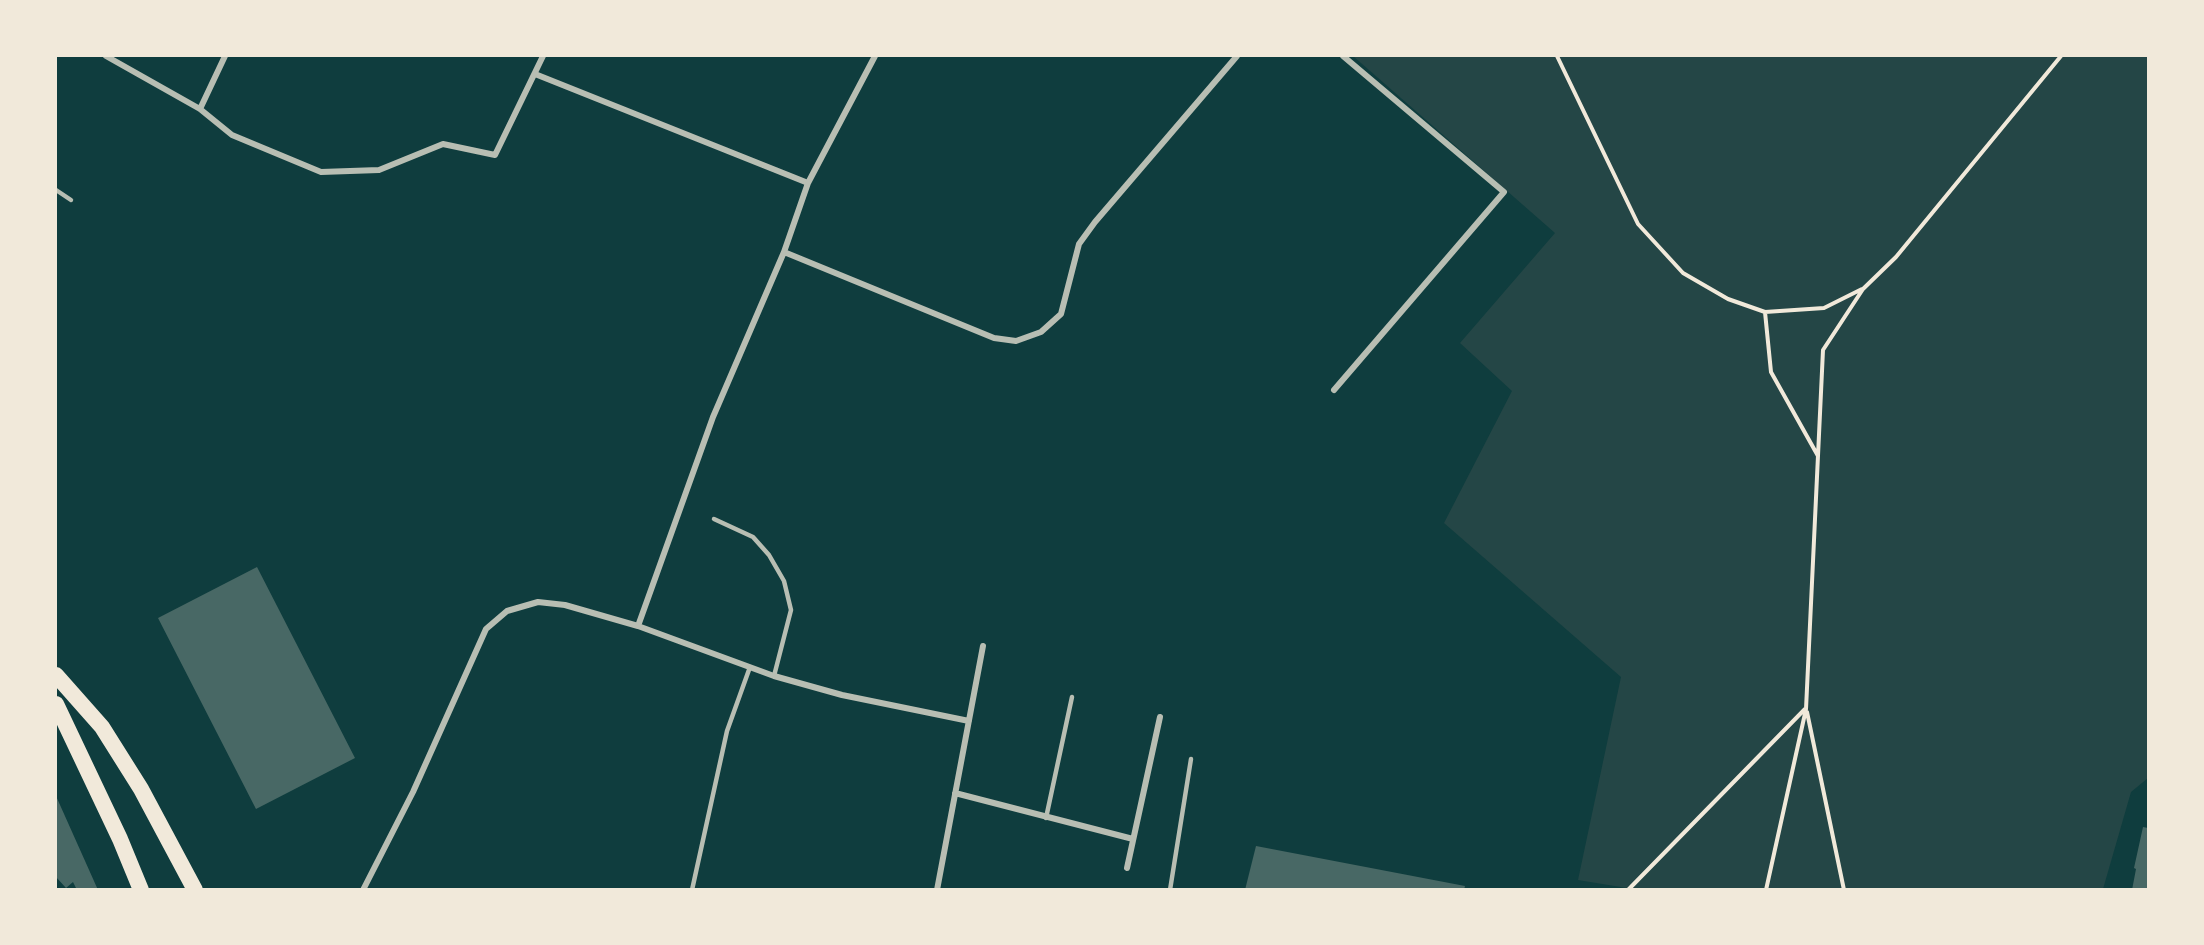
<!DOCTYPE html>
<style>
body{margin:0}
#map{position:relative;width:2204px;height:945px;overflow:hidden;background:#0f3d3e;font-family:Manrope,sans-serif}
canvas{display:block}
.frame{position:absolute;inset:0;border:57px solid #f1e9da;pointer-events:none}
</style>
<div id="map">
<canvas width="2204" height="945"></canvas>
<div class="frame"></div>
</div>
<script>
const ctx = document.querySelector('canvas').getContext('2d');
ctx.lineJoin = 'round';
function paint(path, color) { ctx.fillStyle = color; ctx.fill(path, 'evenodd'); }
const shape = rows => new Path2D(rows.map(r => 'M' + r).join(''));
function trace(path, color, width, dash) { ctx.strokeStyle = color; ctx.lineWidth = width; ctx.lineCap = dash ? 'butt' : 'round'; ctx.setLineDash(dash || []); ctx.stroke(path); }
const green = shape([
 [1353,56,2148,56,2148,778,2131,792,2103,889,1639,890,1578,880,1621,677,1444,523,1512,391,1460,343,1555,233]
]);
const building = shape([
 [257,567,355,758,256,809,158,618],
 [56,796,98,890,77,890,73,882,66,888,56,877],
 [2143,827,2148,828,2148,890,2132,890,2136,869,2134,868],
 [1256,846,1465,886,1464,890,1245,890]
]);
const path = shape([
 [1557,56,1638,224,1683,273,1728,299,1765,312,1824,308,1862,289],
 [1765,312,1771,372,1818,456],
 [1807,712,1844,890],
 [1628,890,1805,709],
 [1766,890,1806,709,1823,350,1863,289,1896,257,2061,56]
]);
const service = shape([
 [56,190,71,200],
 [714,519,753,537,769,555,784,581,791,610,774,676],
 [1046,818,1072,697],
 [692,890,727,731,750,667],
 [1170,890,1191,759]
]);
const minor = shape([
 [106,56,200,109,232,135,321,172,379,170,443,144,495,155,543,56],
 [535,74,808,183],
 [200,109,225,56],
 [784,252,994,338,1016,341,1041,332,1061,314,1079,244,1095,222,1237,56],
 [1334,390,1504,192,1343,56],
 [638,626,713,417,784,252,808,183,875,56],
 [955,793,1133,839],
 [1127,868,1160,717],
 [363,890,413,792,486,629,507,611,538,602,565,605,638,626,774,676,842,695,969,721],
 [937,890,983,646]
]);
const trunk = shape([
 [56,675,102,727,141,789,195,890],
 [56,704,120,839,141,890]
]);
paint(green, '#244646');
paint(building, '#486865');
trace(path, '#f1e9da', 4);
trace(service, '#b8beb3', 4.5);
trace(minor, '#b8beb3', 6);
trace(trunk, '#f1e9da', 16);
</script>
